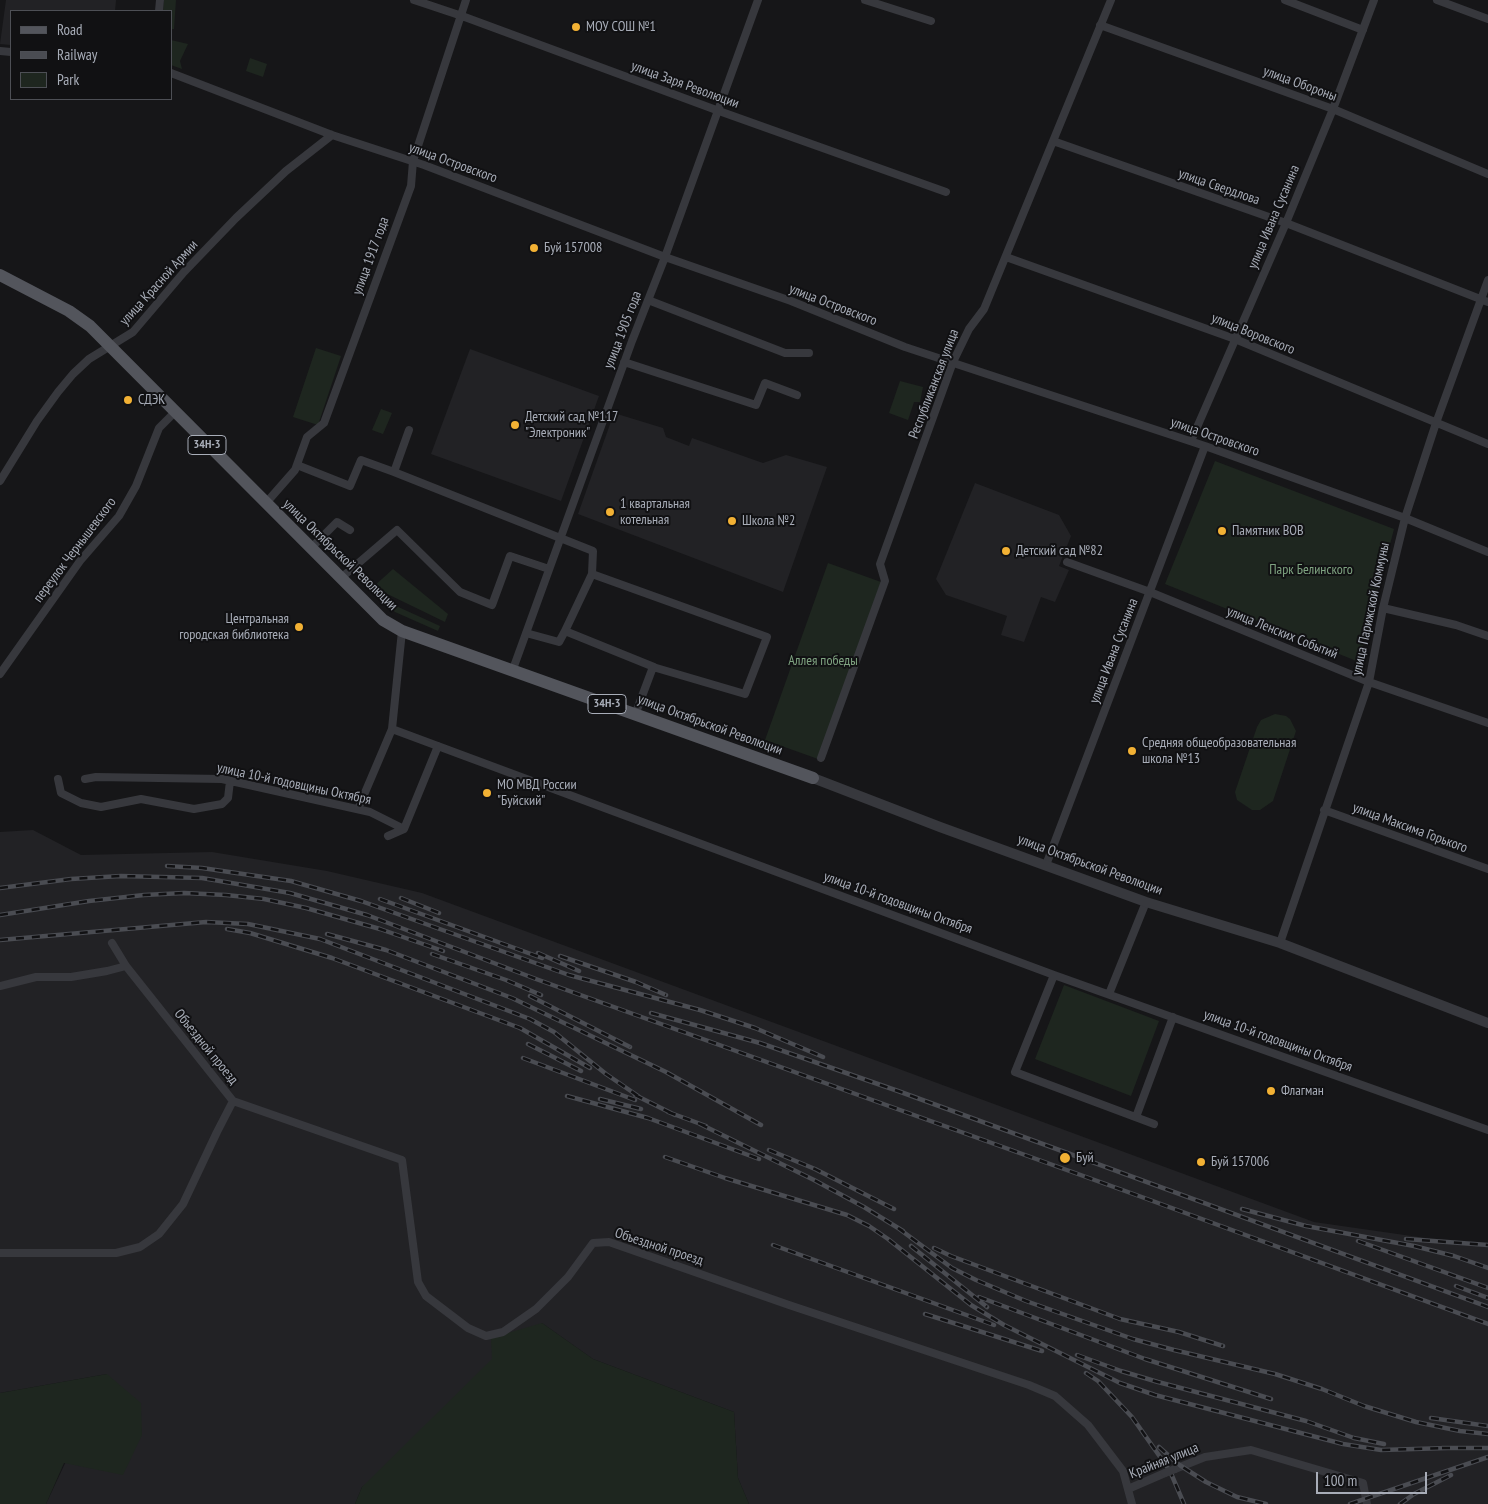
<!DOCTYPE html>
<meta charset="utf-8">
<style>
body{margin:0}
#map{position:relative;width:1488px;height:1504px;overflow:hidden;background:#161618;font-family:"PT Sans Narrow",sans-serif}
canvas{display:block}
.legend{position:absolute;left:10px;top:10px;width:162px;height:90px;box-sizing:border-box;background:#111113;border:1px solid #4d4f55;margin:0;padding:6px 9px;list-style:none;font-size:15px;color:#a8adb8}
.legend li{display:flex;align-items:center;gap:10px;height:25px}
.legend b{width:25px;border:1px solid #4d4f55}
.scale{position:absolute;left:1316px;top:1472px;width:111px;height:22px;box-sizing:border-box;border:2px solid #a8adb8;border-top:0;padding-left:6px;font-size:15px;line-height:18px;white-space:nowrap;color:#a8adb8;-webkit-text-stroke:4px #111113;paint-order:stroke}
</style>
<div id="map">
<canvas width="1488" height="1504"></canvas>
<ul class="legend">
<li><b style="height:6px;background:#53555c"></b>Road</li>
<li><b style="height:6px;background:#4a4c52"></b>Railway</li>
<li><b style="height:14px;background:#1e261f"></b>Park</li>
</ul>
<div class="scale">100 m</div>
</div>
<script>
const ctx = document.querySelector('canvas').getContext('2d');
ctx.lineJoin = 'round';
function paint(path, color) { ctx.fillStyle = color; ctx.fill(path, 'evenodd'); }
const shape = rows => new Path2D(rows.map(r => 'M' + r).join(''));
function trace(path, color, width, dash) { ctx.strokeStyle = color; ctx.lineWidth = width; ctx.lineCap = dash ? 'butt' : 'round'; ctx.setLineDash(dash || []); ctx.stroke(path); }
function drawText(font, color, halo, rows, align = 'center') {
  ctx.font = font + ' "PT Sans Narrow",sans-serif'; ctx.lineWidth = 4; ctx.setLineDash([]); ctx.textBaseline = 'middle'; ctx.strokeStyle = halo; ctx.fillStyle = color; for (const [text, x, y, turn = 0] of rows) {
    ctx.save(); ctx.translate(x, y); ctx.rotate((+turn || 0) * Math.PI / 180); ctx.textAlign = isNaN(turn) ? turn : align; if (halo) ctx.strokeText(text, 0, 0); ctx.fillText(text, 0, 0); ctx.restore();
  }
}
const built = shape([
 [6,0,116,0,115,11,11,11,11,45,0,44],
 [470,349,599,396,561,501,431,454],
 [614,413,663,428,666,437,689,446,692,438,763,463,786,455,827,467,783,592,578,514],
 [975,483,1059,515,1071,536,1059,566,1069,570,1055,602,1041,597,1024,642,1001,635,1007,616,946,595,936,579],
 [33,830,81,855,212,852,327,871,422,893,1314,1222,1488,1247,1488,1504,749,1504,738,1478,734,1412,593,1359,542,1323,515,1380,362,1487,355,1504,46,1504,107,1374,0,1393,0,832]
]);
const green = shape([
 [164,0,176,0,174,29,171,29,171,11,163,11],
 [171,40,188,44,180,61,182,69,171,65],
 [250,58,267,64,263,77,246,71],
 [316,348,341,356,318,425,293,417],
 [900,381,923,387,920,402,914,402,908,420,889,413],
 [381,409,392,413,383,434,372,430],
 [1215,461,1394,529,1359,662,1165,584],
 [828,563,881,582,818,759,765,740],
 [393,569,448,614,445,622,373,587],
 [383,600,440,626,438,631,395,612],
 [1275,714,1286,716,1290,719,1296,731,1273,801,1260,810,1252,810,1237,800,1235,792,1257,727,1261,720],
 [1064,985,1159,1021,1131,1096,1035,1059],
 [542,1323,593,1359,734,1412,738,1478,749,1504,355,1504,362,1487,492,1359,491,1338],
 [107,1374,141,1403,142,1435,123,1475,64,1463,46,1504,0,1504,0,1393]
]);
const minor = shape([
 [414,0,462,16,719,111,946,192],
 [865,0,931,21],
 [1285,0,1363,30],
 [1437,0,1488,19],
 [159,11,160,0],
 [1100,25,1333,109,1488,174],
 [0,51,11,52],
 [171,73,332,135,424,165,665,257,791,301,905,347,1205,446,1405,518,1488,552],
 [1053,141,1286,223,1488,302],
 [1006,257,1235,339,1488,444],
 [648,300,785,353,809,353],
 [624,362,756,405,765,383,797,395],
 [1191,441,1286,223,1333,109,1374,0],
 [297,465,350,486,361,460,394,472,593,551,592,574,767,637,745,694,653,667,635,715],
 [394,472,409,430],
 [0,481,37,421,58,392,73,374,89,359,133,332,184,272,236,218,286,171,332,135],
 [266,503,295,470,307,437,324,423,411,186,413,161,466,0],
 [311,548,337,522,350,530],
 [1067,562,1150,592,1369,682,1488,723],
 [341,578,397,530,460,592,492,605,510,556,549,569],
 [1383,608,1456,625,1488,636],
 [565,631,592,574],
 [526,633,559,642,565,631,654,667],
 [513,669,632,341,665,257,758,0],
 [0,674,80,561,119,516,136,486,159,428,175,412],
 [392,729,1054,975,1488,1130],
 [821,758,885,581,880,564,953,362,969,329,984,309,1111,0],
 [58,779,61,793,81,803,101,807,141,799,194,809,222,804,228,798,230,781],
 [85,779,96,777,222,779,370,812,404,829],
 [358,809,392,729,402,631],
 [1324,810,1488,869],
 [388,836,404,829,438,746],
 [1046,865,1205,446],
 [112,943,126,966,233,1101,402,1160,418,1282,426,1296,468,1328,486,1336,503,1332,536,1309,568,1277,593,1243,609,1242,789,1305,1029,1385,1055,1396,1088,1425,1123,1471,1132,1504],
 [1280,943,1369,682,1383,608,1405,518,1436,423,1488,280],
 [1054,975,1015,1072,1154,1124],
 [0,986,36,977,71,977,107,971,126,966],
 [1109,994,1146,902],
 [1136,1117,1173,1017],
 [0,1253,116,1253,140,1247,159,1234,183,1204,217,1132,233,1101],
 [1175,1469,1205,1457,1251,1450,1363,1483,1367,1504],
 [1128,1489,1165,1473]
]);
const tertiary = shape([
 [813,778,940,827,1146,902,1280,943,1488,1023]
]);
const primary = shape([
 [0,275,69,311,90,326,383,620,402,631,813,778]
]);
const rail = shape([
 [167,866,202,868,291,881,361,901,569,975,700,1010,755,1028,823,1057],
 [0,888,71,879,121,876,202,878,290,893,367,915,536,979,1139,1196,1488,1324],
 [401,898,439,913],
 [380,899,542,958],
 [0,915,89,901,144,895,184,893,226,895,264,899,306,908,380,929,443,951],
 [227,929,250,933,332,958,520,1028,590,1068],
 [327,934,386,950,512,998,666,1072,761,1125],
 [0,940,206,922,248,924,320,939,530,1019,554,1032,606,1074,641,1098],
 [538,953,579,971],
 [432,954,506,980,541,995],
 [560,956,636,982,666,995],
 [530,996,630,1047],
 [651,1013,760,1043,898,1091,1488,1307],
 [528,1044,581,1071],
 [523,1058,635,1100],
 [635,1095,675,1115],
 [567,1096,648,1118,759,1159],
 [600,1099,641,1109],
 [668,1112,706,1126],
 [700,1124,814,1180,864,1207,903,1231],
 [769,1150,815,1169,894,1209],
 [665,1157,725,1178,847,1215,869,1226,888,1239,971,1305,1004,1325,1120,1383,1155,1395,1343,1444,1381,1450,1448,1448],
 [1242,1209,1306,1226,1414,1246,1454,1256,1488,1268],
 [898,1228,952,1268,976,1280,1026,1301,1133,1339,1174,1350,1275,1374,1322,1389,1364,1406,1416,1422,1460,1431,1488,1434],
 [1406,1239,1488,1245],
 [1358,1241,1488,1288],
 [773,1245,994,1325],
 [911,1246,987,1307],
 [934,1248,951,1256,1120,1319,1179,1332,1223,1346],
 [1456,1286,1488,1298],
 [979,1297,1145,1359,1271,1399],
 [925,1314,1042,1351],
 [1077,1355,1121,1371,1158,1382,1306,1421,1354,1438,1384,1444],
 [1086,1373,1098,1381,1132,1417,1170,1471,1184,1504],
 [1431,1418,1488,1426],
 [1159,1447,1178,1464,1206,1482,1237,1497,1266,1504],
 [1442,1448,1488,1448],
 [1350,1504,1488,1457],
 [1400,1504,1414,1494,1451,1475]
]);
const minorBridge = shape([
 [1165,1473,1175,1469]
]);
const markers = [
 [576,27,5,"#f2b134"],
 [534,248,5,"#f2b134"],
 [128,400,5,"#f2b134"],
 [515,425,5,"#f2b134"],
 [610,512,5,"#f2b134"],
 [732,521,5,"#f2b134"],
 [1222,531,5,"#f2b134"],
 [1006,551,5,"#f2b134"],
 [299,627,5,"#f2b134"],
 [1132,751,5,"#f2b134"],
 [487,793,5,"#f2b134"],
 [1271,1091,5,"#f2b134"],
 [1065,1158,6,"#f2b134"],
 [1201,1162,5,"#f2b134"]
];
const shields = [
 [207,445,38],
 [607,704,38]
];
const shieldNames = [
 ["34Н-3",207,445],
 ["34Н-3",607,704]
];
const poiNames = [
 ["МОУ СОШ №1",586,27],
 ["Буй 157008",544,248],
 ["СДЭК",138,400],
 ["Детский сад №117",525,417],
 ["\"Электроник\"",525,433],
 ["1 квартальная",620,504],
 ["котельная",620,520],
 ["Школа №2",742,521],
 ["Памятник ВОВ",1232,531],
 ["Детский сад №82",1016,551],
 ["Центральная",289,619,"right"],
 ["городская библиотека",289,635,"right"],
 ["Средняя общеобразовательная",1142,743],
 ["школа №13",1142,759],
 ["МО МВД России",497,785],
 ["\"Буйский\"",497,801],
 ["Флагман",1281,1091],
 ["Буй",1076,1158],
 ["Буй 157006",1211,1162]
];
const streetNames = [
 ["улица Обороны",1300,84,20],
 ["улица Заря Революции",685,85,20],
 ["улица Островского",453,163,20],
 ["улица Свердлова",1219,187,19],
 ["улица Ивана Сусанина",1274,217,-67],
 ["улица 1917 года",371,256,-70],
 ["улица Красной Армии",159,283,-48],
 ["улица Островского",833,305,21],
 ["улица 1905 года",623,330,-69],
 ["улица Воровского",1253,334,22],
 ["Республиканская улица",934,384,-69],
 ["улица Островского",1215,437,19],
 ["переулок Чернышевского",75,550,-53],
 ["улица Октябрьской Революции",340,555,44],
 ["улица Парижской Коммуны",1371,609,-78],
 ["улица Ленских Событий",1282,633,22],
 ["улица Ивана Сусанина",1114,651,-69],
 ["улица Октябрьской Революции",710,725,20],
 ["улица 10-й годовщины Октября",294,784,12],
 ["улица Максима Горького",1410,828,20],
 ["улица Октябрьской Революции",1090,865,20],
 ["улица 10-й годовщины Октября",898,903,20],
 ["улица 10-й годовщины Октября",1278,1041,20],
 ["Объездной проезд",206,1047,51],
 ["Объездной проезд",659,1247,18],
 ["Крайняя улица",1164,1461,-22]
];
const parkNames = [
 ["Парк Белинского",1311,570],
 ["Аллея победы",823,661]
];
paint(built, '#222225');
paint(green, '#1e261f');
trace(minor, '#37383d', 8);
trace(tertiary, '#37383d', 10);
trace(primary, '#53555c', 12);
trace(rail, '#4a4c52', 4.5);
trace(rail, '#111113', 2.5, [8]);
trace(minorBridge, '#37383d', 8);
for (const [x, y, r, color] of markers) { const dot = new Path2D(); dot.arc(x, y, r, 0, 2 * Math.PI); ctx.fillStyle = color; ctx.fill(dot); trace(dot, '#111113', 2); }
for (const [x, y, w] of shields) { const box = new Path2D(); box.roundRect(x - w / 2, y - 9.5, w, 19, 4); ctx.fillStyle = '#111113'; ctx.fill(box); trace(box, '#a8adb8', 1); }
drawText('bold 12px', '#a8adb8', null, shieldNames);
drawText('14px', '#a8adb8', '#111113', poiNames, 'left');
drawText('14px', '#a8adb8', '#111113', streetNames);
drawText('14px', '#7fa381', '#111113', parkNames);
</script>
